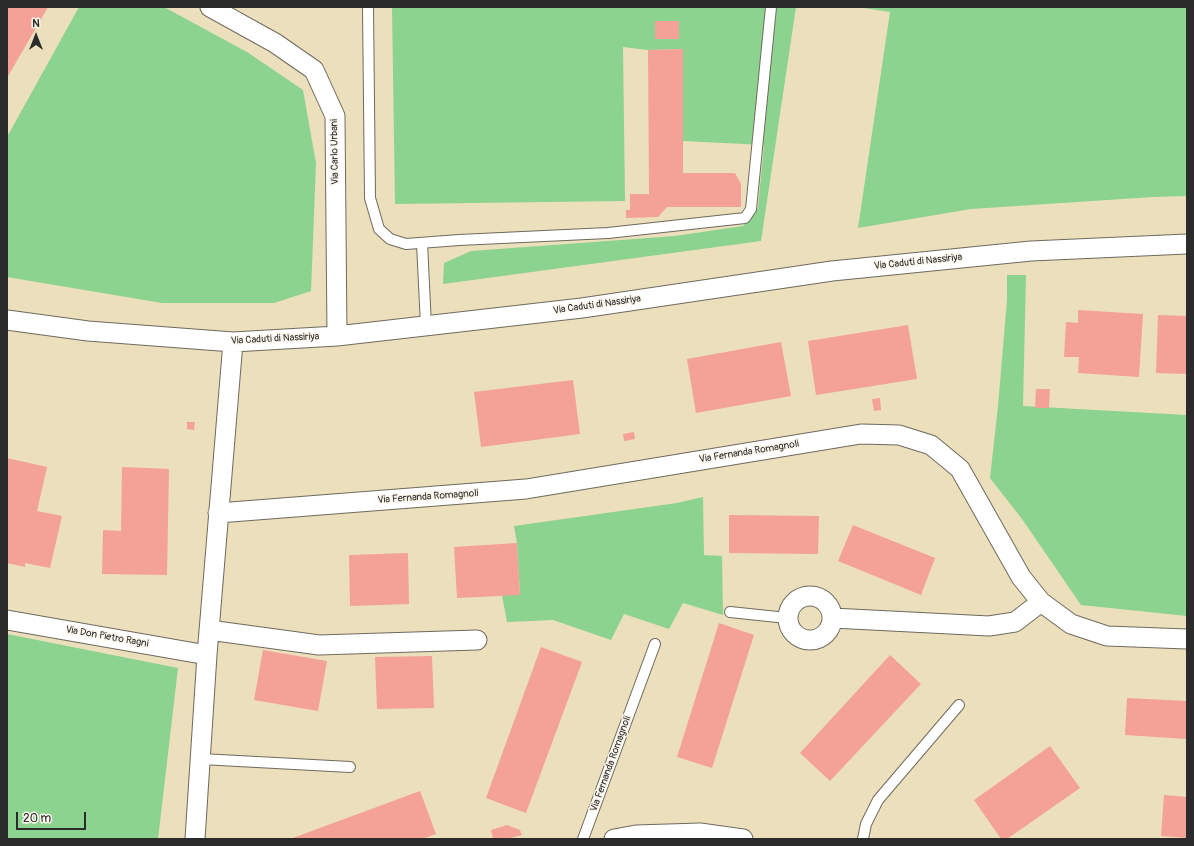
<!DOCTYPE html>
<style>
body{margin:0}
#map{position:relative;width:1194px;height:846px;overflow:hidden;background:#ecdfbc;font-family:Pangolin,sans-serif}
canvas{display:block}
.frame{position:absolute;inset:0;border:8px solid #2b2b2b;pointer-events:none}
.north{position:absolute;left:16px;top:16px;width:40px;height:40px;-webkit-text-stroke:3px #fbf7ec;paint-order:stroke;rotate:0deg;font-size:11px;font-weight:700;line-height:16px;text-align:center;color:#2b2b2b}
.north::after{content:'';display:block;margin:auto;width:14px;height:18px;background:#2b2b2b;clip-path:polygon(50% 0,100% 100%,50% 72%,0 100%)}
.scale{position:absolute;left:16px;top:812px;width:70px;height:18px;box-sizing:border-box;border:2px solid #2b2b2b;border-top:0;padding-left:5px;font-size:12px;line-height:14px;white-space:nowrap;color:#2b2b2b;-webkit-text-stroke:3px #fbf7ec;paint-order:stroke}
</style>
<div id="map">
<canvas width="1194" height="846"></canvas>
<div class="frame"></div>
<div class="north">N</div>
<div class="scale">20 m</div>
</div>
<script>
const ctx = document.querySelector('canvas').getContext('2d');
ctx.lineJoin = 'round';
function paint(path, color) { ctx.fillStyle = color; ctx.fill(path, 'evenodd'); }
const shape = rows => new Path2D(rows.map(r => 'M' + r).join(''));
function trace(path, color, width, dash) { ctx.strokeStyle = color; ctx.lineWidth = width; ctx.lineCap = dash ? 'butt' : 'round'; ctx.setLineDash(dash || []); ctx.stroke(path); }
function drawText(font, color, halo, rows, align = 'center') {
  ctx.font = font + ' Pangolin,sans-serif'; ctx.lineWidth = 3; ctx.setLineDash([]); ctx.textBaseline = 'middle'; ctx.strokeStyle = halo; ctx.fillStyle = color; for (const [text, x, y, turn = 0] of rows) {
    ctx.save(); ctx.translate(x, y); ctx.rotate((+turn || 0) * Math.PI / 180); ctx.textAlign = isNaN(turn) ? turn : align; if (halo) ctx.strokeText(text, 0, 0); ctx.fillText(text, 0, 0); ctx.restore();
  }
}
const green = shape([
 [79,7,164,7,247,52,303,90,316,163,311,291,274,303,162,303,7,277,7,137],
 [392,7,796,7,761,241,443,284,444,263,471,251,675,236,743,226,758,208,764,145,683,141,683,49,648,50,623,47,625,201,395,204],
 [857,7,1187,7,1187,196,1153,197,971,209,858,228,890,12],
 [1007,275,1026,275,1023,406,1187,415,1187,616,1081,605,1022,519,990,478,998,406,1007,300],
 [703,497,704,555,722,556,723,615,683,603,669,629,624,614,611,640,553,620,507,622,502,595,520,594,517,543,514,526,677,503],
 [7,634,178,668,158,839,7,839]
]);
const building = shape([
 [7,7,48,7,7,78],
 [655,21,679,21,679,39,655,39],
 [683,49,683,173,735,173,741,184,741,207,667,207,658,217,626,218,626,210,630,210,630,194,649,194,648,50],
 [1078,310,1143,314,1139,377,1078,373,1079,357,1064,357,1066,322,1078,323],
 [1158,315,1187,316,1187,374,1156,373],
 [908,325,917,379,816,395,808,341],
 [781,342,791,396,696,413,687,359],
 [573,380,580,434,481,447,474,392],
 [1036,389,1050,389,1049,408,1035,408],
 [880,398,881,410,874,411,872,399],
 [187,422,195,422,194,430,187,429],
 [634,432,635,439,624,441,623,434],
 [7,458,47,467,37,511,62,516,50,568,25,563,25,567,7,563],
 [122,467,169,469,167,575,102,574,103,530,121,531],
 [729,515,819,516,818,554,729,553],
 [853,525,935,558,921,595,838,561],
 [517,543,520,595,457,598,454,547],
 [408,553,409,604,350,606,349,555],
 [719,623,754,635,712,768,677,757],
 [541,647,582,662,526,813,486,798],
 [263,650,327,661,318,711,254,700],
 [890,655,921,684,830,781,800,753],
 [432,656,434,708,377,709,375,657],
 [1127,698,1187,701,1187,739,1125,735],
 [1050,746,1080,788,1007,839,1001,839,974,800],
 [420,791,436,834,422,839,290,839],
 [1164,795,1187,797,1187,838,1161,836],
 [507,825,520,830,522,835,506,839,493,839,491,830]
]);
const lane = shape([
 [368,7,370,198,379,229,390,239,406,244,459,240,608,233,745,218,751,209,771,7],
 [422,243,426,326],
 [730,612,787,618],
 [201,759,350,767],
 [583,839,655,644],
 [863,839,866,824,878,800,959,705]
]);
const street = shape([
 [210,7,275,43,314,70,335,116,337,336],
 [7,320,88,331,233,342,337,336,582,308,832,271,1031,251,1187,244],
 [218,513,526,489,861,434,899,435,931,445,960,469,1021,577,1041,602,1071,624,1107,636,1187,639],
 '788 618a22 22 0 1 1 44 0a22 22 0 1 1-44 0Z',
 [832,618,989,626,1015,622,1041,602],
 [7,620,207,655],
 [209,630,319,645,477,640],
 [195,839,207,655,233,342],
 [614,839,636,835,700,833,743,839]
]);
const streetNames = [
 ["Via Carlo Urbani",335,152,-91],
 ["Via Caduti di Nassiriya",918,262,-6],
 ["Via Caduti di Nassiriya",597,305,-8],
 ["Via Caduti di Nassiriya",275,339,-3],
 ["Via Fernanda Romagnoli",749,452,-9],
 ["Via Fernanda Romagnoli",428,497,-4],
 ["Via Don Pietro Ragni",107,637,10],
 ["Via Fernanda Romagnoli",611,764,-70]
];
paint(green, '#8bd38f');
paint(building, '#f4a197');
trace(lane, '#6f6a5e', 12);
trace(street, '#6f6a5e', 21);
trace(lane, '#fff', 10);
trace(street, '#fff', 19);
drawText('10px', '#2b2b2b', '#fbf7ec', streetNames);
</script>
